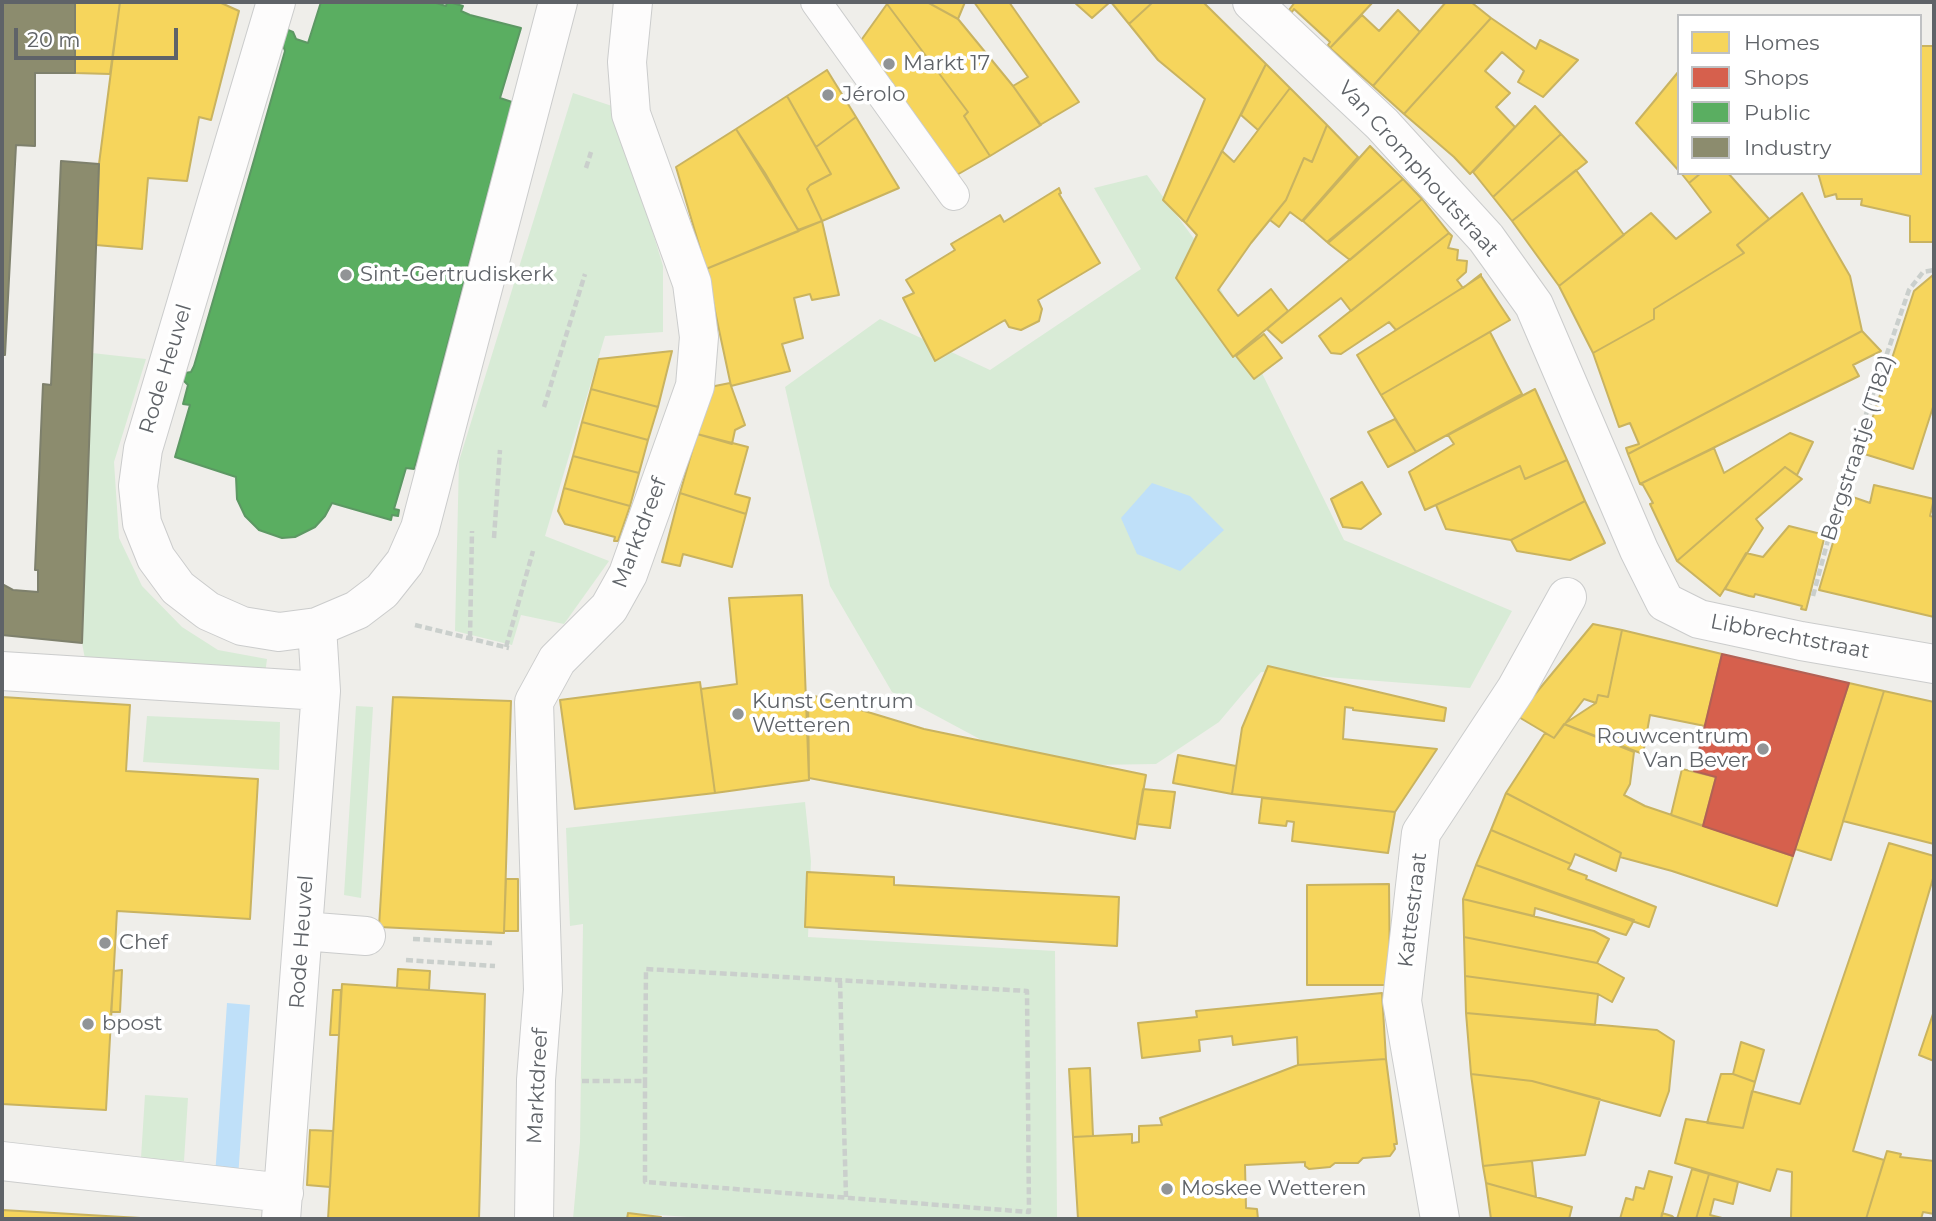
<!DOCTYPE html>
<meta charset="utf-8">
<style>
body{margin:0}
#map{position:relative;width:1936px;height:1221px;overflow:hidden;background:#efeeea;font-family:Montserrat,sans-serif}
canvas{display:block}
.frame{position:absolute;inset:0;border:4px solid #5f6368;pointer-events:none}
.legend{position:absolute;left:1677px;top:14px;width:245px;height:161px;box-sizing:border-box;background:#fff;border:2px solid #bfc1c3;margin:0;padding:9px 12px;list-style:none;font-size:21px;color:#5f6368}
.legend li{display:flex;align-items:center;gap:14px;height:35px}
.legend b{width:35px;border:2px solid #bfc1c3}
.scale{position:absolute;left:14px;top:28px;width:164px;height:32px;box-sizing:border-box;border:4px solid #5f6368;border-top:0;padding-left:9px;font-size:21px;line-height:24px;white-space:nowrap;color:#5f6368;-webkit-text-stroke:5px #fff;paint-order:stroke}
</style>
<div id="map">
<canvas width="1936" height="1221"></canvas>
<div class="frame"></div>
<ul class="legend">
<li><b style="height:19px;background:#f6d55c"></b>Homes</li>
<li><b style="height:19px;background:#d6604d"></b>Shops</li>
<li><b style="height:19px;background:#5aae61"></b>Public</li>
<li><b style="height:19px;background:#8c8c6e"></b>Industry</li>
</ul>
<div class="scale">20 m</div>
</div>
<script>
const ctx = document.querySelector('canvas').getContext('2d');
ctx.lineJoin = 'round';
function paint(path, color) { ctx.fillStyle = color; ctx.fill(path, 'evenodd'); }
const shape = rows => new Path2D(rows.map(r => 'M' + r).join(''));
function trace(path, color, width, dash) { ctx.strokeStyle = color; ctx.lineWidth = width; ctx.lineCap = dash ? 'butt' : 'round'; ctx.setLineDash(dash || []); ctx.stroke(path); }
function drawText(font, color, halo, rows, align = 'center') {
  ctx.font = font + ' Montserrat,sans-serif'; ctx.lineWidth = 7; ctx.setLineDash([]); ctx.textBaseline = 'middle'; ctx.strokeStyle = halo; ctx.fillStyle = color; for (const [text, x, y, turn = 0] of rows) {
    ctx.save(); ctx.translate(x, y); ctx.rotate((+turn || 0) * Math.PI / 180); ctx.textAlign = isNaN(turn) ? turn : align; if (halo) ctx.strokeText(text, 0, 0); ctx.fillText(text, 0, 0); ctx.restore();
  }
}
const green = shape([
 [573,93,615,107,663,266,663,332,605,336,545,536,609,561,564,624,521,615,512,645,455,631,459,461],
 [1147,175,1200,247,1344,540,1512,611,1470,688,1261,672,1219,722,1156,764,1030,766,892,692,830,586,785,387,880,319,990,370,1141,269,1094,188],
 [92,353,146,359,114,462,119,538,142,586,182,627,218,650,267,659,265,674,85,659,82,643],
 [356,706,373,707,361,898,344,895],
 [147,716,280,722,279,770,143,762],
 [805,802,811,861,808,937,1055,951,1057,1219,720,1219,628,1213,627,1219,573,1219,580,1142,583,924,570,926,566,828],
 [145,1095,188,1098,184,1161,141,1158]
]);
const water = shape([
 [1152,483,1190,496,1224,530,1180,571,1137,554,1121,518],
 [227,1003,250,1005,238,1178,215,1176]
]);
const homes = shape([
 [75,2,120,2,110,74,75,73,75,2],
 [120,2,219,2,239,11,211,120,199,117,187,181,148,178,142,249,96,245,99,164,120,2],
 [888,2,927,2,958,19,1013,86,1041,125,990,156,964,116,968,112,887,4,888,2],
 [927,2,965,2,958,19,927,2],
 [974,2,1009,2,1079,102,1040,125,1013,86,1028,77,974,2],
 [1074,2,1110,2,1092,18,1074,2],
 [1111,2,1153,2,1129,24,1111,2],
 [1153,2,1203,2,1266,64,1186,223,1163,200,1205,99,1158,60,1129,24,1153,2],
 [1295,2,1373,2,1330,48,1328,45,1330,42,1294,9,1292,12,1289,10,1295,2],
 [1446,2,1471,2,1491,18,1404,114,1373,86,1446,2],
 [887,4,968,112,964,116,990,156,955,176,857,46,887,4],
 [1398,10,1420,32,1373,86,1330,48,1362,15,1379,31,1398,10],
 [1491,18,1536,49,1540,40,1578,60,1543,97,1518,82,1524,71,1502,52,1485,71,1510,93,1496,107,1515,127,1470,174,1454,157,1404,114,1491,18],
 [1920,46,1934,46,1934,242,1910,242,1910,216,1861,205,1862,199,1837,199,1836,194,1825,197,1818,173,1920,173,1920,46],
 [1266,64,1290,88,1258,130,1241,115,1266,64],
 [827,70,856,117,816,147,787,96,827,70],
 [1679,71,1679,171,1636,123,1679,71],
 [1290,88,1327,125,1312,162,1304,158,1286,200,1251,243,1218,290,1238,316,1271,289,1288,311,1233,357,1176,278,1197,235,1186,223,1222,151,1234,162,1290,88],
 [787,96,831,174,810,185,807,189,822,221,798,230,765,173,736,129,787,96],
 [1535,106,1561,134,1493,197,1473,172,1535,106],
 [856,117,899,188,822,221,807,189,810,185,831,174,816,147,856,117],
 [1327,125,1358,157,1302,221,1290,212,1279,227,1270,220,1286,200,1304,158,1312,162,1327,125],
 [736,129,799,231,706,269,676,167,736,129],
 [1561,134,1587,162,1512,221,1493,197,1561,134],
 [1370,146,1403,179,1327,242,1303,221,1370,146],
 [1576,170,1624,235,1559,286,1512,221,1576,170],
 [1681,173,1701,173,1689,183,1681,173],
 [1701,173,1728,173,1769,219,1737,245,1744,253,1654,309,1654,319,1593,353,1559,286,1651,213,1676,239,1711,212,1689,183,1701,173],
 [1403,179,1422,199,1350,260,1328,243,1403,179],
 [1059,188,1061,193,1059,194,1100,263,1038,300,1042,309,1039,321,1021,330,1009,327,1005,320,935,361,903,298,914,293,906,280,955,250,951,244,1000,215,1004,222,1059,188],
 [1802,193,1850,276,1862,331,1628,454,1626,448,1639,444,1630,423,1619,427,1593,353,1654,319,1654,309,1744,253,1737,245,1802,193],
 [1422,199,1449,233,1351,311,1341,298,1282,343,1267,329,1422,199],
 [822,221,839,295,812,300,810,294,794,298,803,338,782,344,790,371,731,386,706,269,822,221],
 [1449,233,1452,236,1448,248,1458,250,1457,260,1467,261,1466,272,1457,280,1463,288,1481,274,1481,276,1396,330,1389,322,1341,354,1331,353,1319,336,1449,233],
 [1933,275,1934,404,1913,469,1861,453,1914,291,1933,275],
 [1481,276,1510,320,1381,395,1357,355,1481,276],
 [1862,331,1881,351,1853,365,1859,376,1640,484,1628,454,1862,331],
 [1490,332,1522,394,1416,452,1381,395,1490,332],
 [1264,334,1282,358,1254,379,1236,356,1264,334],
 [672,351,658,407,591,389,599,359,672,351],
 [730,383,745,425,735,430,732,444,697,434,710,387,730,383],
 [591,389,658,407,648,440,582,422,591,389],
 [1535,389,1567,460,1525,479,1520,466,1425,510,1409,472,1454,444,1448,435,1535,389],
 [1395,419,1416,452,1388,467,1368,432,1395,419],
 [582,422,648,440,639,473,573,456,582,422],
 [1790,433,1813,442,1797,475,1785,467,1677,561,1650,504,1653,503,1643,485,1640,484,1714,448,1724,473,1790,433],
 [697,434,748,447,735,494,750,498,746,514,680,493,697,434],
 [573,456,639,473,630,506,564,488,573,456],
 [1567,460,1585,501,1511,540,1446,529,1436,505,1520,466,1525,479,1567,460],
 [1785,467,1802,479,1756,519,1763,528,1720,596,1677,561,1785,467],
 [1362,482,1381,514,1361,529,1343,527,1331,499,1362,482],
 [1874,485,1934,499,1930,516,1934,517,1934,617,1819,590,1847,495,1870,503,1874,485],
 [564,488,630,506,618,541,614,541,615,537,565,524,558,511,564,488],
 [680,493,746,514,732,567,683,554,680,566,662,562,680,493],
 [1585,501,1605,543,1570,560,1517,551,1511,540,1585,501],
 [1789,526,1825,535,1806,610,1801,609,1802,606,1755,594,1754,597,1749,596,1725,589,1746,553,1763,557,1789,526],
 [802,595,809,780,715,793,701,689,737,684,729,598,802,595],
 [1593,624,1622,630,1608,697,1598,695,1596,703,1584,699,1554,738,1517,716,1593,624],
 [1622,630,1722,654,1705,726,1650,715,1643,754,1564,724,1596,703,1598,695,1608,697,1622,630],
 [1268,666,1446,708,1444,721,1353,710,1353,708,1345,707,1343,739,1437,749,1395,812,1232,794,1242,728,1268,666],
 [700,682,715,793,575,809,560,700,700,682],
 [1849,683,1884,691,1831,860,1795,849,1849,683],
 [1884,691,1934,702,1934,844,1843,821,1884,691],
 [808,694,924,729,1146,775,1135,839,809,778,808,694],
 [2,697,130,705,126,771,258,779,250,919,117,911,106,1110,2,1104,2,697],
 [393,697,511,701,504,933,379,927,393,697],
 [1564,724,1634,752,1630,784,1624,795,1645,806,1793,856,1777,906,1672,871,1620,857,1621,853,1506,793,1545,733,1554,738,1564,724],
 [1178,755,1236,766,1232,794,1173,783,1178,755],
 [1682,769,1716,777,1703,826,1671,815,1682,769],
 [1143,789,1175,792,1170,828,1137,824,1143,789],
 [1506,793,1621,853,1616,871,1575,854,1571,864,1491,830,1506,793],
 [1262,798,1395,812,1388,853,1292,841,1294,822,1287,821,1286,826,1259,823,1262,798],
 [1491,830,1571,864,1568,869,1587,876,1586,879,1656,907,1649,927,1476,865,1491,830],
 [1889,843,1934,856,1934,875,1853,1151,1884,1160,1866,1219,1791,1219,1792,1172,1777,1169,1770,1191,1675,1163,1686,1119,1743,1128,1752,1091,1800,1104,1889,843],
 [1476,865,1634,920,1626,935,1535,908,1534,916,1463,899,1476,865],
 [807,872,894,877,894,885,1119,897,1117,946,805,927,807,872],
 [506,879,518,879,518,931,504,931,506,879],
 [1389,884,1390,985,1307,985,1307,885,1389,884],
 [1463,899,1594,931,1609,939,1597,963,1464,937,1463,899],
 [1464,937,1597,963,1624,978,1612,1002,1598,994,1465,976,1464,937],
 [398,969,430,971,429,990,397,988,398,969],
 [122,970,120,1012,111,1012,114,971,122,970],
 [1465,976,1598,994,1595,1025,1466,1013,1465,976],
 [342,984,485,994,479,1219,328,1219,342,984],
 [333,990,341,990,339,1035,330,1035,333,990],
 [1382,993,1386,1059,1298,1065,1297,1037,1233,1045,1232,1036,1199,1040,1200,1051,1142,1058,1138,1023,1197,1017,1196,1011,1382,993],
 [1934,1011,1934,1061,1919,1055,1934,1011],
 [1466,1013,1657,1030,1674,1041,1669,1091,1660,1116,1532,1081,1471,1074,1466,1013],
 [1741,1042,1764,1050,1755,1082,1733,1074,1741,1042],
 [1386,1059,1397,1144,1394,1144,1395,1149,1390,1156,1363,1158,1358,1163,1335,1163,1330,1167,1309,1169,1305,1166,1305,1162,1245,1165,1246,1208,1257,1209,1258,1219,1078,1219,1073,1137,1132,1134,1132,1143,1139,1142,1139,1126,1162,1125,1160,1118,1298,1065,1386,1059],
 [1090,1068,1093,1136,1073,1137,1069,1069,1090,1068],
 [1471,1074,1532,1081,1600,1099,1585,1155,1483,1166,1471,1074],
 [1721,1074,1733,1074,1755,1082,1743,1128,1707,1123,1721,1074],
 [310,1130,333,1131,330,1187,307,1185,310,1130],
 [1887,1151,1901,1154,1900,1157,1934,1161,1934,1214,1923,1212,1921,1219,1866,1219,1887,1151],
 [1532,1161,1536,1197,1486,1183,1483,1166,1532,1161],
 [1692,1169,1709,1174,1696,1219,1677,1219,1692,1169],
 [1649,1171,1672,1177,1661,1219,1620,1219,1626,1198,1633,1200,1636,1187,1644,1189,1649,1171],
 [1709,1174,1738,1182,1733,1204,1714,1199,1710,1215,1726,1219,1696,1219,1709,1174],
 [1486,1183,1572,1207,1569,1219,1491,1219,1486,1183],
 [2,1210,158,1219,2,1219,2,1210],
 [628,1213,661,1217,661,1219,627,1219,628,1213],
 [1662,1213,1672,1216,1675,1219,1661,1219,1662,1213]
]);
const shops = shape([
 [1722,654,1849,683,1793,856,1703,826,1716,777,1694,771,1722,654]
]);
const public = shape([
 [321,2,433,2,446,6,447,2,449,2,463,6,461,11,470,15,521,28,500,98,512,102,424,433,426,450,419,453,414,469,406,468,394,509,399,510,398,516,392,515,391,520,332,503,325,516,315,527,295,537,282,538,259,530,245,516,237,499,236,477,175,457,190,405,183,404,188,385,183,380,185,373,191,372,194,366,254,160,285,51,281,39,283,33,288,30,293,32,296,39,308,43,321,2]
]);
const industry = shape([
 [2,2,75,2,75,73,35,73,35,146,16,145,5,355,2,355,2,2],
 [61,161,99,164,82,643,2,635,2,584,13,590,38,592,38,570,35,570,43,384,51,385,61,161]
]);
const path = shape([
 [586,168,591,152],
 [544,407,585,274],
 [494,538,500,450],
 [1813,596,1847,469,1909,290,1923,272,1934,270],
 [415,625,509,648],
 [470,638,472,531],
 [506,647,533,551],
 [413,939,492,943],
 [406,960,495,966],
 [840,981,846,1197],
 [582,1081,645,1081,645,1182,1029,1212,1027,991,646,969,645,1081]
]);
const service = shape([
 [816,2,954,195]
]);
const pedestrian = shape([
 [276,2,143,449,138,486,142,523,156,558,178,588,208,611,242,626,279,632,317,627,357,610,382,591,405,562,420,528,558,2],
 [2,671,321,691],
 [303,931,366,936],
 [2,1161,284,1193],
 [281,1219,321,691,317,627]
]);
const minor = shape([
 [1252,2,1382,124,1486,238,1534,305,1639,550,1665,602,1699,619,1801,641,1934,664],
 [534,1219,536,1080,543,990,534,702,557,660,609,608,628,574,695,386,699,337,692,283,631,114,627,62,633,2],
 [1440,1219,1402,1001,1421,833,1516,689,1567,597]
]);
const markers = [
 [889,64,7,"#919496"],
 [828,95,7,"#919496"],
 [346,275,7,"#919496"],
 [738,714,7,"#919496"],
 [1763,749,7,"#919496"],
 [105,943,7,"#919496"],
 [88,1024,7,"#919496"],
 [1167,1189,7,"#919496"]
];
const poiNames = [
 ["Markt 17",903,64],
 ["Jérolo",842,95],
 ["Sint-Gertrudiskerk",360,275],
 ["Kunst Centrum",752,702],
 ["Wetteren",752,726],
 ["Rouwcentrum",1749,737,"right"],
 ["Van Bever",1749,761,"right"],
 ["Chef",119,943],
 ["bpost",102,1024],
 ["Moskee Wetteren",1181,1189]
];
const streetNames = [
 ["Van Cromphoutstraat",1418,169,48],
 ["Rode Heuvel",166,369,-73],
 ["Bergstraatje (T182)",1858,448,-72],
 ["Marktdreef",640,533,-69],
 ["Libbrechtstraat",1790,637,11],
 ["Kattestraat",1413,910,-83],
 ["Rode Heuvel",302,942,-86],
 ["Marktdreef",538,1086,-87]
];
paint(green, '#d8ebd6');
paint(water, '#bfe0f9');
paint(homes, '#f6d55c');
trace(homes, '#c9b360', 2);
paint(shops, '#d6604d');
trace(shops, '#b26155', 2);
paint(public, '#5aae61');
trace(public, '#5c9863', 2);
paint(industry, '#8c8c6e');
trace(industry, '#7e806c', 2);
trace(service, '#cbcccc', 32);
trace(pedestrian, '#cbcccc', 40);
trace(minor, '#cbcccc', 40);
trace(path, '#cacfcc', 4.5, [7, 3.5]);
trace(service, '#fdfcfc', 30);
trace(pedestrian, '#fdfcfc', 38);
trace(minor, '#fdfcfc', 38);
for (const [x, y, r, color] of markers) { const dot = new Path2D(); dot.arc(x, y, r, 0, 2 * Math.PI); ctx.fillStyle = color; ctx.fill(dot); trace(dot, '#fff', 2.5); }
drawText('21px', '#5f6368', '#fff', poiNames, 'left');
drawText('21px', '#5f6368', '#fff', streetNames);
</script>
